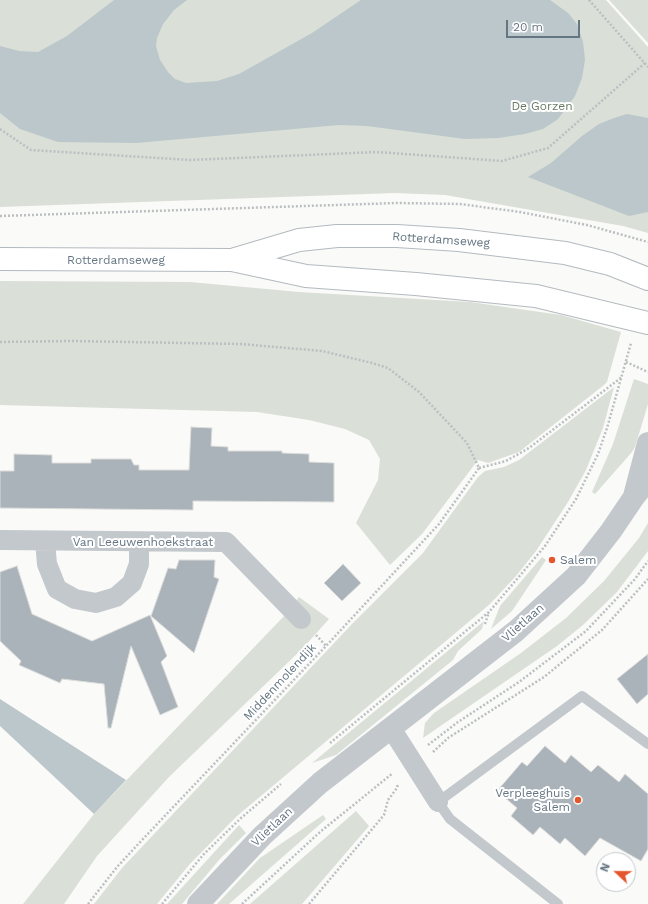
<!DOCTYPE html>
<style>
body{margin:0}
#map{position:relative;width:648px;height:904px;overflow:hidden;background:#fafaf8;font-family:"Work Sans",sans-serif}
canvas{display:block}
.north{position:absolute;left:596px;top:852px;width:40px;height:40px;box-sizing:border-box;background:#fff;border:1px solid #c1c8cd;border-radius:50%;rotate:292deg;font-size:11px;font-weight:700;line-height:16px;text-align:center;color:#657683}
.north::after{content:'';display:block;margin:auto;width:14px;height:18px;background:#e4572e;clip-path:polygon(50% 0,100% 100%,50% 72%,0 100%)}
.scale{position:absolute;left:506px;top:20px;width:74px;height:18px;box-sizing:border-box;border:2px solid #657683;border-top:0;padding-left:5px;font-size:12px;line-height:14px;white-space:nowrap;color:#657683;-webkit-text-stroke:3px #fff;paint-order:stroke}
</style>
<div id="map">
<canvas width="648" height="904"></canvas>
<div class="north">N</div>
<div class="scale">20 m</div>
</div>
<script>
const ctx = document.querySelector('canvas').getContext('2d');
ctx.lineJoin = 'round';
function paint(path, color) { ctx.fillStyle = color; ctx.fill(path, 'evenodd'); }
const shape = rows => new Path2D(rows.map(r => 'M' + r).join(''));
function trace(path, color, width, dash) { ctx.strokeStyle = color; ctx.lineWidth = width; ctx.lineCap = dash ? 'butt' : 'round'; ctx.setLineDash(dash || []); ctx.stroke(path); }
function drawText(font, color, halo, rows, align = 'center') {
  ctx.font = font + ' "Work Sans",sans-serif'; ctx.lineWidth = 4; ctx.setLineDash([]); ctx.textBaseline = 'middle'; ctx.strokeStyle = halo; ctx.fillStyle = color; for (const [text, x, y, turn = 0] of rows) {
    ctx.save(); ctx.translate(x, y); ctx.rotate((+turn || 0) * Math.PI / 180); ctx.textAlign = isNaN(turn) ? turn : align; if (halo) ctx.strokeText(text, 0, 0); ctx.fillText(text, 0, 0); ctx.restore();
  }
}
const green = shape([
 [0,0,606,0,648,47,648,233,623,226,445,195,395,193,0,207],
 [609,0,648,0,648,43],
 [0,281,190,282,299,292,470,302,561,315,621,332,607,382,604,385,519,452,488,463,478,460,422,534,390,565,356,523,378,480,380,459,369,440,345,429,309,420,257,412,0,405],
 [634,379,648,384,648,404,635,447,632,452,595,494,592,492,613,444],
 [614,387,603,428,586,470,568,502,536,551,516,576,490,604,237,816,189,865,157,904,94,904,122,868,352,624,423,553,478,477,485,471,504,467,519,460],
 [648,523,648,551,617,592,583,625,557,646,423,738,425,723,434,713,521,653,566,618,604,581,639,538],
 [542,557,546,560,512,611,491,629,500,606],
 [299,597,329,619,303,648,169,777,97,856,64,904,23,904,94,814,286,614],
 [484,621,482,629,458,651,453,660,336,755,312,763],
 [356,811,369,826,302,904,250,904],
 [323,815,326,819,229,904,217,904,260,858],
 [239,825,246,833,219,860,182,904,167,904]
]);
const water = shape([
 [114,0,187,0,174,10,163,24,157,38,156,46,160,60,168,72,175,79,186,83,217,81,239,74,312,33,361,0,550,0,568,13,577,24,583,42,585,60,582,78,575,96,558,119,543,129,525,134,498,138,465,139,367,126,339,125,136,143,58,142,20,129,0,113,0,46,19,51,38,52,67,36],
 [627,114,648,118,648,212,629,216,528,177,551,163,582,136,599,124,614,118],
 [0,699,126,780,94,814,0,726]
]);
const building = shape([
 [191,427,212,428,211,446,228,447,228,451,282,451,282,453,309,454,309,462,334,463,334,502,193,501,193,510,0,508,0,471,14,471,14,454,52,455,52,463,91,463,91,459,131,459,134,465,139,465,139,470,189,470,191,427],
 [179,560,215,560,214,577,219,579,194,653,151,616,168,568,176,569,179,560],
 [343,564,361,583,342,601,324,583,343,564],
 [17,566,32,614,92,641,150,615,167,656,161,662,178,707,160,715,131,646,111,728,108,728,104,684,62,679,60,683,19,665,21,661,0,641,0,572,17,566],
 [648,654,648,694,637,704,617,679,648,654],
 [545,746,565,763,571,755,591,772,598,765,619,782,625,774,648,794,648,849,641,861,600,838,585,856,565,838,560,844,540,827,533,835,511,816,517,808,497,791,522,762,527,766,545,746]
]);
const path = shape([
 [589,0,648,67],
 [0,129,31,150,190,160,377,152,502,161,548,148,645,63],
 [0,216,397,203,460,204,520,212,587,225,648,242],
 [0,342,72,341,241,344,322,351,372,363,388,368,419,392,467,443,479,468],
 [626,362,648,372],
 [479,468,506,461,529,448,622,377],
 [485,624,489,612],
 [316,635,326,646],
 [330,743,489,612,545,546,576,499,598,454,607,428,631,343],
 [428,745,458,722,519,682,586,631,635,579,648,561],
 [433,752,448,738,544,677,602,630,648,579],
 [88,904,117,867,142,840,326,646,439,524,479,468],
 [162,904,204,854,241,818,281,784],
 [242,904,320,832,393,773],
 [309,904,384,815,388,800,397,788,398,783]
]);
const service = shape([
 [558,904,450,819,438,802,582,696,648,744]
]);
const minor = shape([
 [0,540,226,542,301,619],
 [45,541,47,564,57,589,75,599,96,603,116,597,132,583,139,564,139,542],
 [391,728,438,802]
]);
const tertiary = shape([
 [634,496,648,443],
 [198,904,262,836,320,783,516,631,576,576,611,531,634,497,648,480]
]);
const secondary = shape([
 [0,259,232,260,306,276,416,284,536,296,648,323],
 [235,259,299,240,337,236,397,236,459,240,565,253,610,264,648,279]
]);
const markers = [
 [552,560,4,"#e4572e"],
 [578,800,4,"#e4572e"]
];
const parkNames = [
 ["De Gorzen",542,106]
];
const streetNames = [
 ["Rotterdamseweg",441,240,4],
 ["Rotterdamseweg",116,260],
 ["Van Leeuwenhoekstraat",143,542],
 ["Vlietlaan",523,623,-41],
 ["Middenmolendijk",280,682,-47],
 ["Vlietlaan",272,827,-43]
];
const poiNames = [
 ["Salem",560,560],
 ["Verpleeghuis",570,793,"right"],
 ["Salem",570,807,"right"]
];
paint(green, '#dadfd7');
paint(water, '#bbc7cb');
paint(building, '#aab3b9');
trace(building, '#dcdcda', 1);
trace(secondary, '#b3babf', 24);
trace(path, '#bbbfc2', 2.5, [2, 2]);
trace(service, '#c3c8cc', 10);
trace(minor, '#c3c8cc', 20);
trace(tertiary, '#c3c8cc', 22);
trace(secondary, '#fff', 22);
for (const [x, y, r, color] of markers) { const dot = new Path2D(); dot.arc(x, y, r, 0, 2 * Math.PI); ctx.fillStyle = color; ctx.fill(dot); trace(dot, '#fff', 1.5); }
drawText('12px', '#687a64', '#fff', parkNames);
drawText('12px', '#657683', '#fff', streetNames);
drawText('12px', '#657683', '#fff', poiNames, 'left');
</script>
